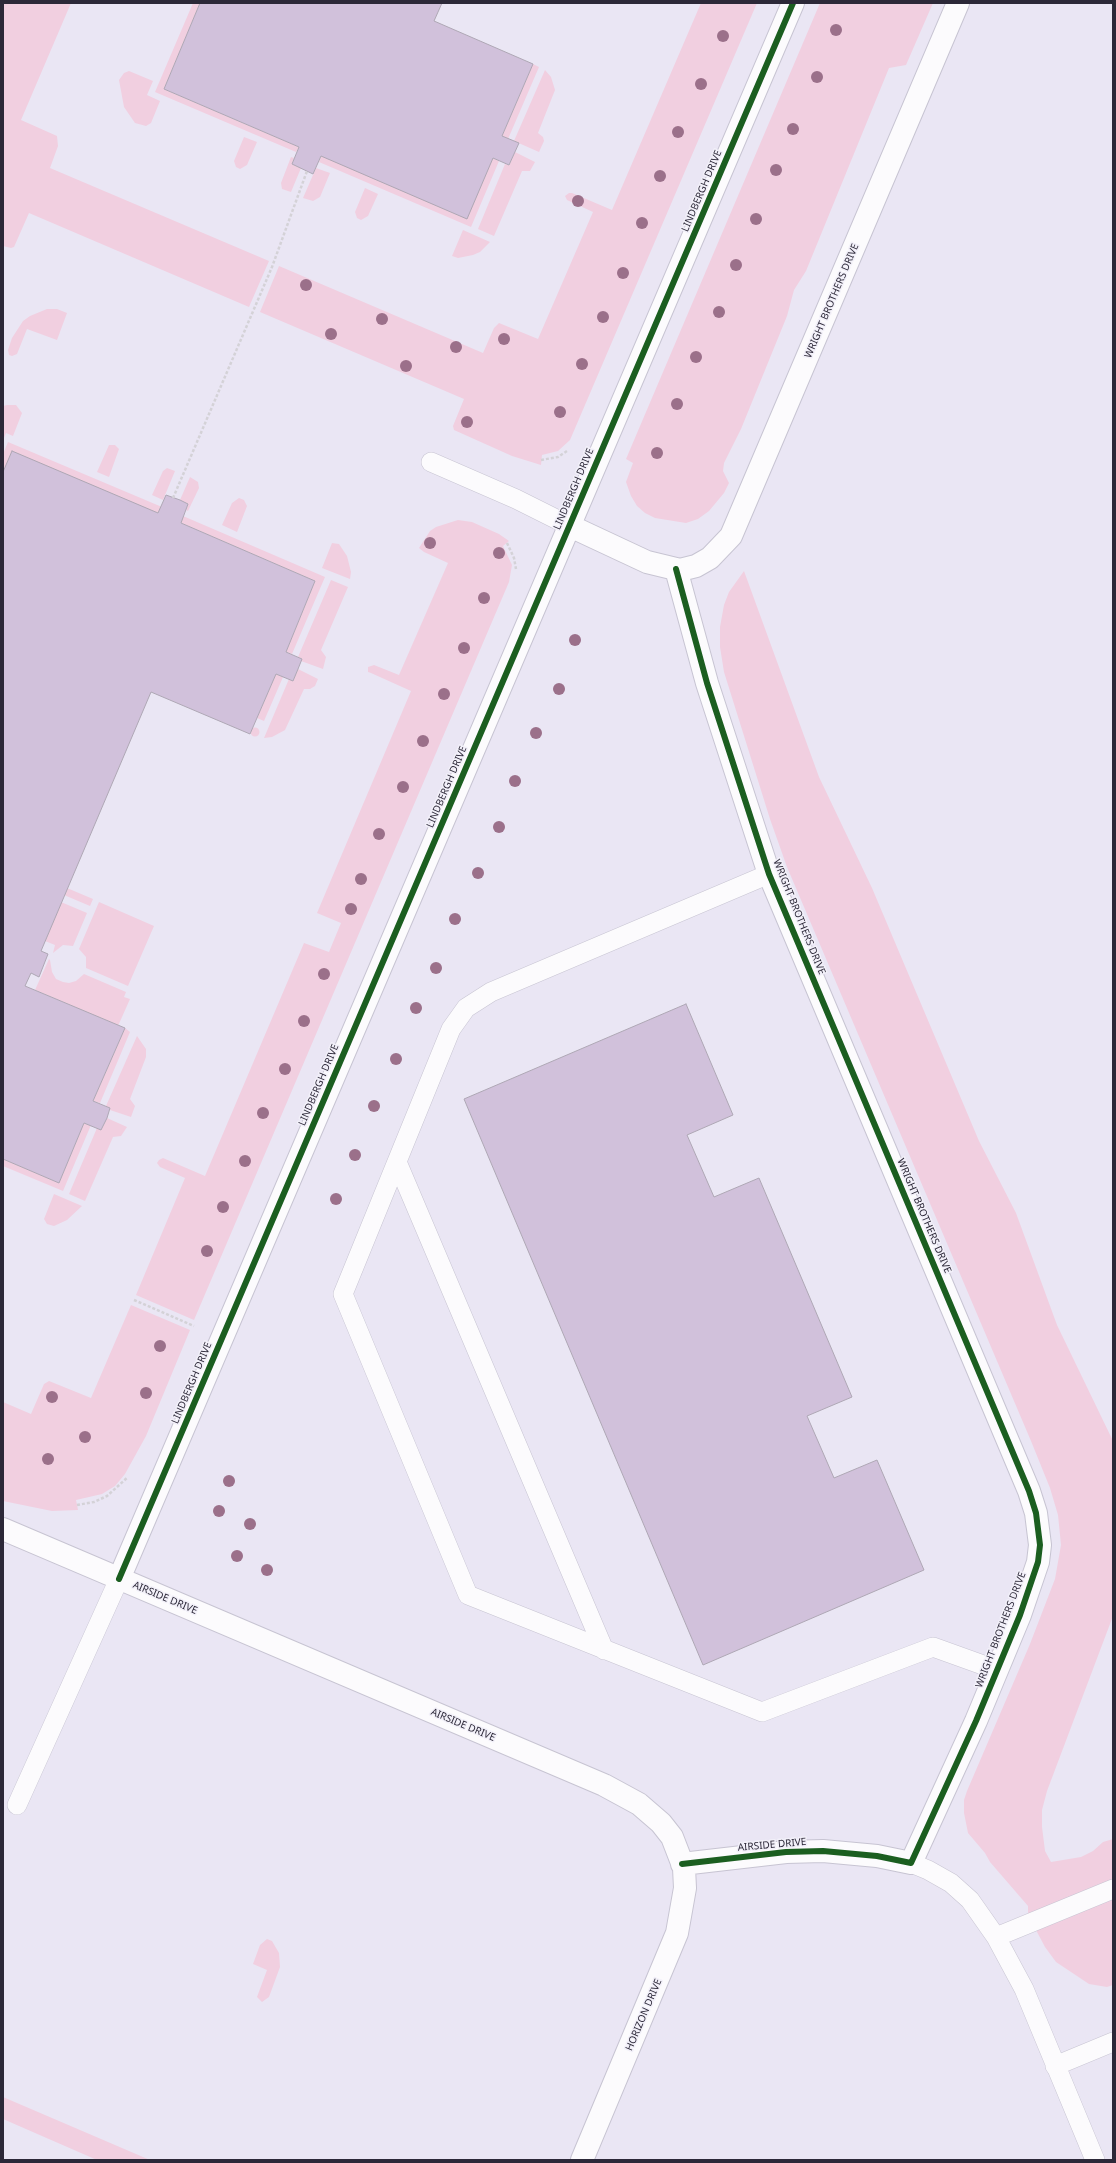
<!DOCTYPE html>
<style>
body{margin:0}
#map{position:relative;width:1116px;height:2163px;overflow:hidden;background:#eae6f4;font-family:"Noto Sans",sans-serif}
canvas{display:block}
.frame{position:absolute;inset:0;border:4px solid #2c2838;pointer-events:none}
</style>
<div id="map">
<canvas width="1116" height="2163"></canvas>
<div class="frame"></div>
</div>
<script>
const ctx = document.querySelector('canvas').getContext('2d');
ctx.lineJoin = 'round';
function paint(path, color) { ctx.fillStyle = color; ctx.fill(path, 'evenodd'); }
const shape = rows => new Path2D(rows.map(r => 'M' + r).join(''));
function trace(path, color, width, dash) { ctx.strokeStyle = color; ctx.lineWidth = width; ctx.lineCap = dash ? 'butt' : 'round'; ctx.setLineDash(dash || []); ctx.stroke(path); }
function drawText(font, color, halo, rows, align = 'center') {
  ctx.font = font + ' "Noto Sans",sans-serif'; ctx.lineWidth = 3; ctx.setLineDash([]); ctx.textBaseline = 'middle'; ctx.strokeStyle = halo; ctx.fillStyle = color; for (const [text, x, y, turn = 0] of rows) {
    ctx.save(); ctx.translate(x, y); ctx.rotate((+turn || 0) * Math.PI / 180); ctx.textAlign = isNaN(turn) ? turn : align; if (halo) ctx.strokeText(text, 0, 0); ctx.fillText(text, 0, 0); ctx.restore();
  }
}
const green = shape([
 [3,3,71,3,21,120,57,136,58,146,50,168,269,261,249,307,29,213,14,247,11,248,3,246],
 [193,3,200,3,164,89,299,147,296,152,155,92],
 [701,3,757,3,570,440,558,451,542,455,541,465,512,456,454,430,453,426,464,399,260,312,279,266,483,353,494,328,499,323,538,339,593,212,567,200,565,196,569,193,572,193,612,210],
 [820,3,933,3,906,65,889,68,806,271,794,290,787,316,741,429,724,463,723,471,729,483,724,493,709,511,698,519,686,523,655,518,645,513,637,506,631,496,626,482,633,463,626,459],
 [533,64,539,67,508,139,502,136],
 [545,70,551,77,555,90,538,133,543,137,544,141,539,152,514,141],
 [129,71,153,81,147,95,160,101,151,123,146,126,135,123,124,107,119,80,124,73],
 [244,137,257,142,247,165,240,169,236,167,234,161],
 [515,152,535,162,530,171,522,171,494,236,478,229,505,164,509,165],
 [321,156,493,158,499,161,471,227,319,162],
 [291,157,294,158,292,164,301,168,291,192,282,189,281,183],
 [316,168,330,173,320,197,313,201,303,198],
 [365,188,378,194,368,216,361,220,357,218,355,212],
 [463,230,490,242,480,252,473,255,458,258,452,256],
 [47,309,57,309,67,313,57,340,27,329,17,354,12,356,9,355,8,350,12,338,23,321,30,316],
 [7,405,16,405,22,413,13,436,6,433,4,438,3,406],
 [8,442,162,507,158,513,3,472,3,454],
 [109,445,115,445,119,449,109,477,97,472],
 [167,468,175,471,163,500,152,495,163,471],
 [190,477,198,482,199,488,188,511,186,510,188,504,180,500],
 [239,498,244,500,247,506,237,532,222,525,232,503],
 [183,516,325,577,292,654,286,652,315,581,181,523],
 [458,520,472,522,499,534,509,541,503,546,512,565,509,582,194,1320,136,1295,185,1178,160,1167,157,1163,159,1160,163,1158,205,1176,304,943,329,952,341,923,317,913,411,691,371,673,368,672,368,667,374,665,399,675,448,563,424,552,419,548,430,531,436,527],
 [332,543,339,544,347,556,351,572,350,579,322,568],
 [744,571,819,777,872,888,979,1141,1016,1213,1057,1325,1113,1441,1113,1616,1047,1791,1042,1810,1042,1827,1045,1851,1051,1862,1081,1857,1093,1851,1103,1842,1113,1839,1113,1985,1107,1987,1089,1984,1056,1962,1045,1947,1028,1915,1028,1906,990,1862,985,1853,968,1833,964,1813,964,1800,967,1791,1030,1644,1055,1579,1061,1545,1058,1515,1050,1488,1031,1441,787,867,770,819,724,672,720,647,720,627,724,605,729,592],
 [331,580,348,587,321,650,326,657,323,669,301,661,302,659,298,657],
 [298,669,318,679,315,686,310,689,304,689,285,730,272,737,264,738,289,679,293,681],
 [276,674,283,677,264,721,257,718],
 '250.5 732a4.5 4.5 0 1 1 9 0a4.5 4.5 0 1 1-9 0Z',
 [67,888,93,899,90,906,64,895],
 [61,902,87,913,73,946,63,945,53,953,55,945,45,941],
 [99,902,154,926,128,986,86,968,86,957,79,949],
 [49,959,50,960,52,972,56,979,63,982,69,983,76,981,84,974,126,992,124,997,130,999,118,1026,35,990],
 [125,1028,130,1032,100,1103,93,1101],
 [137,1036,146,1049,146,1057,130,1099,135,1106,131,1117,110,1110,110,1108,106,1106],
 [107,1118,127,1127,121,1136,113,1137,85,1201,69,1194,97,1128,101,1130],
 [84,1123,91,1125,63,1191,3,1166,3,1159,59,1183],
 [54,1194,82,1206,67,1220,54,1226,47,1224,44,1219],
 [131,1305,190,1330,146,1436,125,1474,115,1486,102,1494,76,1500,78,1510,52,1511,3,1501,3,1402,31,1414,44,1384,49,1381,91,1398],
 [267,1939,272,1941,279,1953,280,1967,269,1997,262,2002,257,1997,267,1970,253,1964,260,1945],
 [3,2097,150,2160,97,2160,3,2119]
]);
const building = shape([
 [200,3,442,3,434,21,533,64,502,136,519,143,509,165,493,158,467,219,321,156,313,174,292,164,299,147,164,89,200,3],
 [12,451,158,513,166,495,180,500,188,504,181,523,315,581,286,652,302,659,298,669,293,681,276,674,250,734,151,692,41,951,48,954,39,977,31,973,25,986,125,1028,93,1101,110,1108,107,1118,101,1130,84,1123,59,1183,3,1159,3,472,12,451],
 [686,1004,733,1115,687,1135,714,1197,759,1178,852,1397,807,1416,834,1478,877,1460,924,1570,703,1665,464,1099,686,1004]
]);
const path = shape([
 [541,460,558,457,567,451],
 [173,498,272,267,307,171],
 [507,543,514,558,516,569],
 [134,1300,194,1326],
 [77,1505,94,1502,107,1496,128,1477]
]);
const lane = shape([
 [431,462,516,499,570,526],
 [769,874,491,992,466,1008,451,1029,343,1294,468,1595,762,1712,933,1647,997,1670],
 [397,1162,604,1650],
 [17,1805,119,1579],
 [911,1863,928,1870,951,1883,970,1900,996,1937,1024,1989,1095,2160],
 [996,1937,1113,1889],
 [1055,2066,1113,2042]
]);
const street = shape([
 [570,526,647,562,680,570,696,566,710,558,731,536,958,3],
 [676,569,707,683,769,874,1029,1491,1036,1513,1040,1545,1038,1562,1020,1615,976,1721,911,1863,877,1856,823,1851,786,1852,682,1864],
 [3,1529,604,1785,639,1804,661,1823,672,1837,684,1868,685,1888,677,1933,582,2160],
 [119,1579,793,3]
]);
const cycleway = shape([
 [676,569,707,683,769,874,1029,1491,1036,1513,1040,1545,1038,1562,1020,1615,976,1721,911,1863,877,1856,823,1851,786,1852,682,1864],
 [119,1579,793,3]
]);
const trees = [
 [836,30],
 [723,36],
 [817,77],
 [701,84],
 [793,129],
 [678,132],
 [776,170],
 [660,176],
 [578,201],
 [756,219],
 [642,223],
 [736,265],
 [623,273],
 [306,285],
 [719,312],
 [603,317],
 [382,319],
 [331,334],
 [504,339],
 [456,347],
 [696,357],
 [582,364],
 [406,366],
 [677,404],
 [560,412],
 [467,422],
 [657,453],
 [430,543],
 [499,553],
 [484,598],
 [575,640],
 [464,648],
 [559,689],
 [444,694],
 [536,733],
 [423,741],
 [515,781],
 [403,787],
 [499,827],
 [379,834],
 [478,873],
 [361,879],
 [351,909],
 [455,919],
 [436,968],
 [324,974],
 [416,1008],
 [304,1021],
 [396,1059],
 [285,1069],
 [374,1106],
 [263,1113],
 [355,1155],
 [245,1161],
 [336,1199],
 [223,1207],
 [207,1251],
 [160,1346],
 [146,1393],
 [52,1397],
 [85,1437],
 [48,1459],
 [229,1481],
 [219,1511],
 [250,1524],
 [237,1556],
 [267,1570]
];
const streetNames = [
 ["LINDBERGH DRIVE",702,191,-67],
 ["WRIGHT BROTHERS DRIVE",832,301,-67],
 ["LINDBERGH DRIVE",574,489,-67],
 ["LINDBERGH DRIVE",447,787,-67],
 ["WRIGHT BROTHERS DRIVE",799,917,68],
 ["LINDBERGH DRIVE",319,1085,-67],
 ["WRIGHT BROTHERS DRIVE",924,1216,67],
 ["LINDBERGH DRIVE",192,1383,-67],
 ["AIRSIDE DRIVE",165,1598,23],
 ["WRIGHT BROTHERS DRIVE",1001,1630,-69],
 ["AIRSIDE DRIVE",463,1725,23],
 ["AIRSIDE DRIVE",772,1845,-5],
 ["HORIZON DRIVE",644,2015,-67]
];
paint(green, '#f1cfe0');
paint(building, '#d1c1db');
trace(building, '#aea7b4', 1);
trace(lane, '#c7c4d2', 20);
trace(street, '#c7c4d2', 24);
trace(path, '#d4d2d7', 2.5, [3, 2]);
trace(lane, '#fcfbfd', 19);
trace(street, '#fcfbfd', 22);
trace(cycleway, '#1b5e20', 6);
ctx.fillStyle = '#9b708a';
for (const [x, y] of trees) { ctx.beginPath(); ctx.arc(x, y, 6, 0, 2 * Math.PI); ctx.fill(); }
drawText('10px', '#2c2838', '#f2f0f9', streetNames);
</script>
